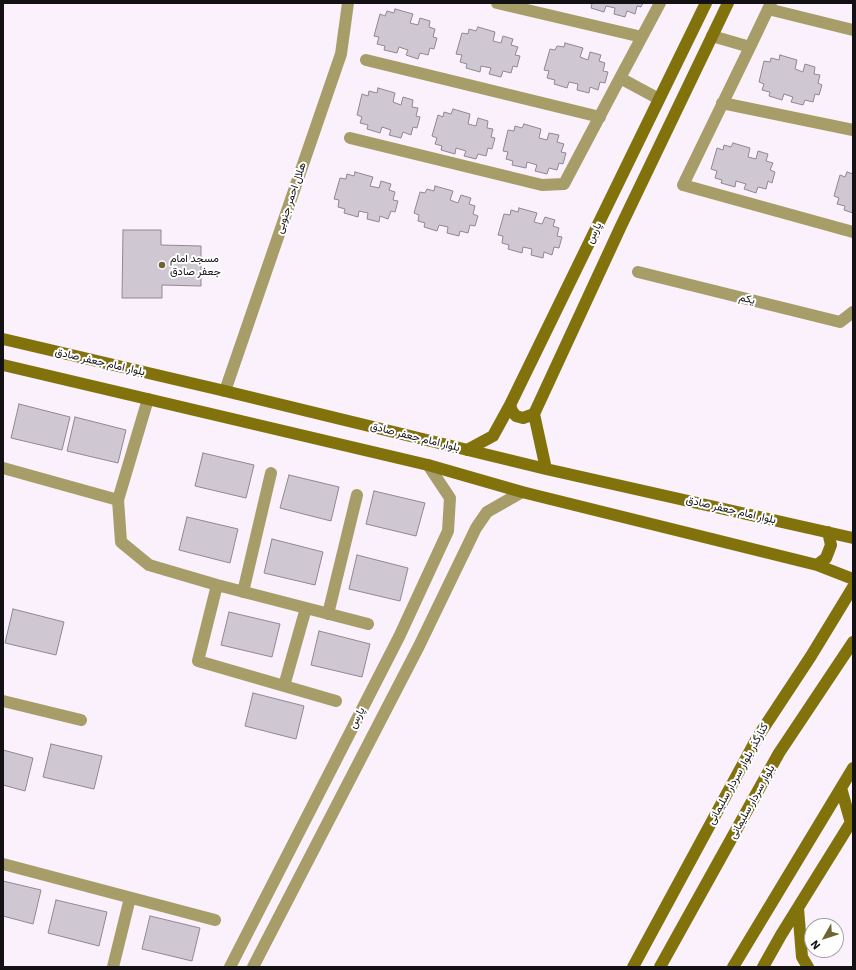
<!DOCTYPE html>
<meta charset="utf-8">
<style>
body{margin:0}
#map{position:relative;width:856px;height:970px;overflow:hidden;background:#faf1fd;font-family:"IBM Plex Sans",sans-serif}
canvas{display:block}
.frame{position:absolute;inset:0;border:4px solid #131114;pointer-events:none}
.north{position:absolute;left:804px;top:918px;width:40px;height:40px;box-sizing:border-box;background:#fff;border:1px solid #a1a0a1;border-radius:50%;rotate:231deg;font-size:11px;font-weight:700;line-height:16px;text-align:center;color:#131114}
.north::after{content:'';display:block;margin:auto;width:14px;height:18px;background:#6e6531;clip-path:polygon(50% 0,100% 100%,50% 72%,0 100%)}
</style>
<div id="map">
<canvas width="856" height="970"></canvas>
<div class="frame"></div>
<div class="north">N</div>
</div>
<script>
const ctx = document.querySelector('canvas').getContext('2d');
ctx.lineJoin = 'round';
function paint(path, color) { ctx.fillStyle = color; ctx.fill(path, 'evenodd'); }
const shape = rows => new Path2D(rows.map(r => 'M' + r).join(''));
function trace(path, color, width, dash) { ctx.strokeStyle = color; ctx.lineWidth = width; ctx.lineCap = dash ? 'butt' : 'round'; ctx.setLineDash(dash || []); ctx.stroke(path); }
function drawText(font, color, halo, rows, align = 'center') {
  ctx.font = font + ' "IBM Plex Sans",Vazirmatn,sans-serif'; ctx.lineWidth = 4; ctx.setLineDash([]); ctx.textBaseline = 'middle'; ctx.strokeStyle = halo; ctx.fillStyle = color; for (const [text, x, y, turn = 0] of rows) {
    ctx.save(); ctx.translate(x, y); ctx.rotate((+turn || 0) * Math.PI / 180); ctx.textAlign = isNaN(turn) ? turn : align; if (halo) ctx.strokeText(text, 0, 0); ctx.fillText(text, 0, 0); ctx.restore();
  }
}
const building = shape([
 [588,3,643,3,641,7,637,6,635,14,627,11,625,17,614,14,615,8,606,6,604,12,591,8,592,4,588,3],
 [395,9,413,14,410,23,418,25,420,18,430,21,429,27,435,29,433,37,437,38,434,49,430,48,428,55,420,53,418,59,406,55,408,50,399,47,397,53,384,50,385,46,377,44,379,37,374,36,380,14,385,16,387,11,394,13,395,9],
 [478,27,495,32,493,41,501,43,503,36,513,39,511,45,518,47,515,55,520,56,517,67,513,66,511,73,503,71,501,77,489,74,491,68,481,66,480,72,466,68,467,64,460,62,462,55,456,54,462,33,468,34,469,29,476,31,478,27],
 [565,43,583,48,580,57,588,60,590,52,601,55,599,61,605,63,603,71,608,72,605,83,600,82,598,90,590,87,589,93,577,90,578,84,569,82,567,88,554,84,555,80,547,78,549,71,544,70,550,49,555,50,557,46,564,47,565,43],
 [780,55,797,60,795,69,803,72,805,64,815,67,814,74,820,75,818,83,822,85,819,95,815,94,813,102,805,100,803,105,791,102,793,97,784,94,782,100,769,96,770,92,762,90,764,84,759,82,764,61,770,62,771,58,779,60,780,55],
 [378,88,395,93,393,102,401,105,403,97,413,100,412,107,418,108,416,116,420,117,417,128,413,127,411,135,403,132,401,138,389,135,391,130,382,127,380,133,367,129,368,125,360,123,362,117,357,115,362,94,368,96,369,91,377,93,378,88],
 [453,109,470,114,468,124,476,126,478,118,488,121,487,128,493,129,491,137,495,138,492,149,488,148,486,156,478,154,476,159,464,156,466,151,456,148,455,154,441,150,442,146,435,144,437,138,432,136,438,115,443,117,444,112,451,114,453,109],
 [524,124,541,129,539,138,547,140,549,133,559,135,557,142,564,144,561,152,566,153,563,164,559,163,557,170,549,168,547,174,535,171,537,165,527,162,526,168,512,165,513,161,506,159,508,152,503,151,508,130,514,131,515,126,522,128,524,124],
 [733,143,750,148,748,157,756,159,758,151,768,154,766,161,773,163,770,170,775,172,772,183,768,181,766,189,758,187,756,193,744,189,746,184,736,181,735,187,721,183,722,180,715,178,717,171,711,169,717,148,723,150,724,145,731,147,733,143],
 [355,172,373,177,370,186,379,188,381,181,391,184,389,190,395,192,393,200,398,201,395,212,391,211,388,219,380,216,379,222,367,219,368,213,359,211,358,217,344,213,345,209,338,207,339,200,334,199,340,178,346,179,347,174,354,176,355,172],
 [847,172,853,174,853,213,844,210,845,206,837,204,839,198,834,196,840,175,845,177,847,172],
 [435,186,453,191,450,200,458,203,461,195,471,198,469,204,475,206,473,214,478,216,475,226,470,225,468,233,460,231,459,236,447,233,448,227,439,225,437,231,424,227,425,223,418,221,419,215,414,213,420,192,425,193,427,189,434,191,435,186],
 [519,208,537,213,534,222,542,224,545,217,555,220,553,226,559,228,557,236,562,237,559,248,554,247,552,255,544,252,543,258,531,255,532,249,523,247,522,253,508,249,509,245,502,243,503,236,498,235,504,214,510,215,511,210,518,212,519,208],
 [123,230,161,230,161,245,201,246,201,286,162,285,162,298,122,298,123,230],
 [19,404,70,417,62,450,11,438,19,404],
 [75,417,126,430,118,463,67,451,75,417],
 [203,453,254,465,246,498,195,486,203,453],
 [289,475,339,487,331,521,280,508,289,475],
 [374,491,425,503,416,536,366,524,374,491],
 [187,517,238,529,230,563,179,550,187,517],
 [272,539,323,552,315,585,264,573,272,539],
 [357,555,408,568,400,601,349,589,357,555],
 [13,609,64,622,56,655,5,643,13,609],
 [229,612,280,624,272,657,221,645,229,612],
 [319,631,370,644,362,677,311,665,319,631],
 [253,693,304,706,296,739,245,726,253,693],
 [51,744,102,756,94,789,43,777,51,744],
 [3,750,33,758,25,791,3,785,3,750],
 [3,881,41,890,33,924,3,916,3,881],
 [56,900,107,912,99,946,48,933,56,900],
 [150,916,200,928,192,961,142,949,150,916]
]);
const street = shape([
 [497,3,642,37],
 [768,9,853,30],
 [712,36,750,47,771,3],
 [750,47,683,185,853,232],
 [366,60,600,117],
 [620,78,660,3],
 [722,103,853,130],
 [350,138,542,185,564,184,620,78,659,99],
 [638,272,840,322,853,312],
 [225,391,341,54,348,3],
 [148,399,118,500,121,542,149,565,217,585,368,624],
 [3,468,118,500],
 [217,585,198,661,336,701],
 [243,592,271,473],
 [328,614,357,495],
 [284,686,306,608],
 [3,701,81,720],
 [3,864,215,920],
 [113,967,130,898],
 [230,967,399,637,448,531,450,498,428,465],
 [253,967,419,646,476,528,487,512,522,492]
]);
const secondary = shape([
 [3,339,225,391,546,469,853,538],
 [3,365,428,465,522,492,817,565,853,579],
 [510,405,512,411,516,416,523,418,534,414],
 [467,450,493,436,510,405,706,3],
 [546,469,534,414,621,226,728,3],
 [817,565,826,558,831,545,828,532],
 [841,788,851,823],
 [798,908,802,957,808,967],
 [633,967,757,738,811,656,853,587],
 [660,967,779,753,853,642],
 [733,967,853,768],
 [763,967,781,935,853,819]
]);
const markers = [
 [162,265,4,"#6e6531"]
];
const streetNames = [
 ["هلال احمر جنوبی",291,198,-71],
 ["پارس",594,233,-64],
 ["یکم",747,299,14],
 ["بلوار امام جعفر صادق",100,362,13],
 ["بلوار امام جعفر صادق",415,437,14],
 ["بلوار امام جعفر صادق",731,510,13],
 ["پارس",357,718,-63],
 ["کنارگذر بلوار سردار سلیمانی",738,774,-61],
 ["بلوار سردار سلیمانی",752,802,-61]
];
const poiNames = [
 ["مسجد امام",170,259],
 ["جعفر صادق",170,272]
];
paint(building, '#cfc7d2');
trace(building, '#8f8791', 1);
trace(street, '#a79d68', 12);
trace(secondary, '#82720b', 12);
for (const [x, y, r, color] of markers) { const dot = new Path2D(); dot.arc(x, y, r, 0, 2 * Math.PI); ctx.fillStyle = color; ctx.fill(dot); trace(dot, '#fff', 1.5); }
drawText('11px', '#131114', '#fff', streetNames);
drawText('11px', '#131114', '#fff', poiNames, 'left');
</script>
